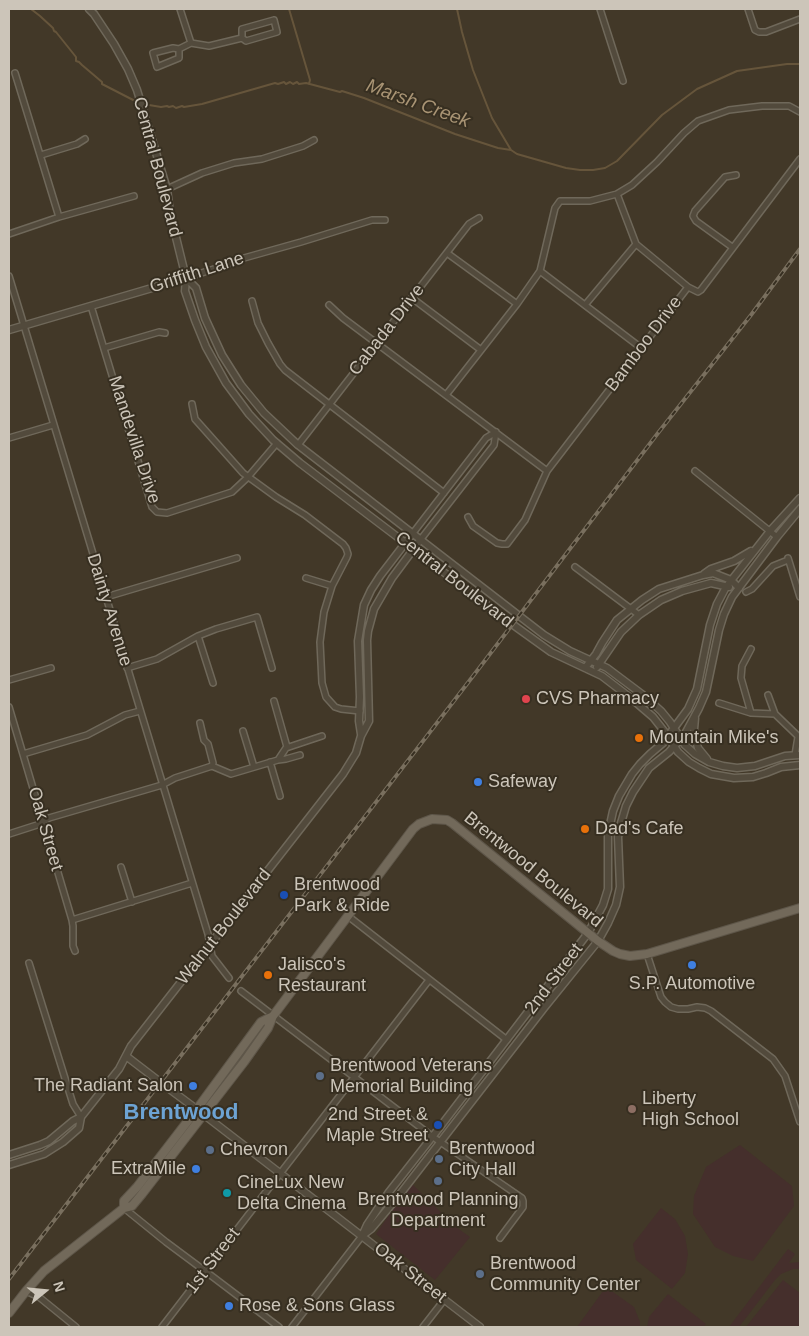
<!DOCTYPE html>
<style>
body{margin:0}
#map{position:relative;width:809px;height:1336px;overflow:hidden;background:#423828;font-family:Arial,sans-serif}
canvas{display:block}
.frame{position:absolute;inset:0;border:10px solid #ccc5b9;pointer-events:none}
.north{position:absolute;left:20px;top:1266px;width:50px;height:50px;-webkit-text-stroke:4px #372f21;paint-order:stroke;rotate:73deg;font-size:14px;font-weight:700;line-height:20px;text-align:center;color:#ccc5b9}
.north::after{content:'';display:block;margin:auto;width:18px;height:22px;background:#ccc5b9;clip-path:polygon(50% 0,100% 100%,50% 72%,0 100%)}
</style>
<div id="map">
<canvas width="809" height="1336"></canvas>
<div class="frame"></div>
<div class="north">N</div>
</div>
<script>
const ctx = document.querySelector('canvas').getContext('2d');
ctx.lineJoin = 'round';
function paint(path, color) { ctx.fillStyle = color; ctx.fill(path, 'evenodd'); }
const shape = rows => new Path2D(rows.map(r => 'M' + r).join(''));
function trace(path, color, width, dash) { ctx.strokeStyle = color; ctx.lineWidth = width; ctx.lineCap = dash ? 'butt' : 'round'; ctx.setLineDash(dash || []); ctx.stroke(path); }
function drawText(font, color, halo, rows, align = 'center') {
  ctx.font = font + ' Arial,sans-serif'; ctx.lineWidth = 4; ctx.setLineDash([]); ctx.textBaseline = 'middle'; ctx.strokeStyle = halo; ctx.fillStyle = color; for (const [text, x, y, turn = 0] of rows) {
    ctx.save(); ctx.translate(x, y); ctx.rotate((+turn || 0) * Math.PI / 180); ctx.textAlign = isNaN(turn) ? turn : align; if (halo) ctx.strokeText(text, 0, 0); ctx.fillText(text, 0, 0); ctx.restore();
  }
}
const green = shape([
 [740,1145,792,1186,794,1206,753,1261,733,1256,715,1247,693,1214,694,1196,706,1167],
 [411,1183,456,1227,470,1237,435,1280,376,1234],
 [661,1208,675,1219,685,1236,688,1254,685,1273,672,1289,636,1260,633,1244],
 [788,1249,795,1254,789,1263,800,1262,800,1269,793,1269,781,1274,775,1280,739,1327,729,1327],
 [783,1280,800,1293,800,1324,798,1327,746,1327],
 [606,1287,634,1307,640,1322,640,1327,577,1327],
 [668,1294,706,1324,703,1327,647,1327,649,1317]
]);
const stream = shape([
 [31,9,40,16,53,28,54,31,56,32,76,57,76,61,79,62,82,65,102,82,102,84,139,103],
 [289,9,310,80,309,84],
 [457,9,462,32,473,70,492,118,511,150],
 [143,104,161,107,167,106,169,107,173,106,176,108,182,106,184,107,202,104,275,83,278,84,284,82,286,84,290,82,293,84,297,82,299,84,306,83,340,92,342,91,364,98,455,134,498,148,511,150,517,154,566,168,580,170,593,170,605,168,617,161,662,115,697,89,737,71,787,64,800,64]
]);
const minor = shape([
 [180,9,191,43],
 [600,9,623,81],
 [748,9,755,30,759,32,766,32,800,19],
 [179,49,179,58,157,67,153,53,173,48,179,49,191,43,209,46,242,38,246,41,277,32,274,20,242,29,242,38],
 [15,73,59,217],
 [41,155,77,144,85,139],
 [167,189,202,173,234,163,262,159,303,146,314,140],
 [617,194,632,185,657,162,684,133,698,121,729,110,762,106,789,106,800,112],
 [9,234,59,217,134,196],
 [732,247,696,221,693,216,695,211,725,177,736,175],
 [447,253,517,304],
 [540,271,640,347],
 [9,276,208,934,212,956,229,978],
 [186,278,220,267,244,258,301,242,372,220,385,220],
 [688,287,698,292,701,290,800,159],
 [412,298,481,350],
 [252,301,258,323,268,343,280,364,285,370,444,493],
 [329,305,343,318,547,471],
 [585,305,636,244],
 [91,306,152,507,157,512,167,513,232,492,248,477,277,443],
 [104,348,159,332,165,333],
 [446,395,517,304,540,271,555,208,560,201,590,201,617,194,636,244,688,287,547,471,525,520,507,544,502,544,497,543,473,526,468,517],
 [192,404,195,419,243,473,276,497,305,515,343,544,346,548,348,554,347,557,332,586,324,612,320,642,322,683,326,697,335,707,341,709,360,711],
 [9,438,53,425],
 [298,445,469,224,479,218],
 [695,471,777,537],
 [413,533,486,438,496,432],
 [421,539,494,445,496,432],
 [788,558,800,597],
 [575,567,639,615],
 [306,578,332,586],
 [746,592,752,589,773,566,788,560],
 [106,597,237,558],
 [198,636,213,683],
 [127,668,157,659,198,636,216,629,257,617,272,668],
 [9,680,51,668],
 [768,695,775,714,800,738],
 [274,701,287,747],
 [719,703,751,713,775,714],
 [9,707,72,920,73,926,73,946,75,951],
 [751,713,741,678,742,666,751,649],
 [200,723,204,740,208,744,213,763,212,766],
 [243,731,254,767],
 [23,754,87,735,125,715,140,711],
 [795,755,798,737],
 [278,760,286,759,300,755],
 [270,762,280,796],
 [9,834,37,825,49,818,162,785,175,778,212,766,231,774,278,760,286,748,322,736],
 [121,867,132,902],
 [348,916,507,1040],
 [72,920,192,883],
 [647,954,661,997,665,1002,671,1007,678,1009,688,1009,697,1007,705,1008,711,1011,773,1059,785,1076,800,1122],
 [29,963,73,1104,81,1117],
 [241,991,433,1137,522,1198,523,1201,523,1207,500,1238],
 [124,1208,166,1242,213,1277,279,1327],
 [26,1291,39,1297,76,1327],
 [162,1327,429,980],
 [292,1327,362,1236],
 [423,1327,444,1300]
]);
const tertiary = shape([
 [89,9,94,14,114,44,128,69,137,90,167,189,170,213,186,278,185,291,195,320,206,347,226,383,249,414,273,440,300,463,512,624,551,652,602,676,632,699,653,717,664,731,678,752,689,762,699,768,711,774,734,778,753,777,766,773,781,767,800,765],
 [186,278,196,288,205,318,222,355,241,385,264,413,298,445,544,635,570,651,607,668,643,695,661,711,670,722,685,745,695,754,709,762,723,766,737,768,755,766,785,756,800,755],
 [9,330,186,278],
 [704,574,711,569,734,561,751,551],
 [597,667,621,632,639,615,661,600,682,591,711,583,729,587],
 [585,668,596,654,602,643,617,620,642,600,659,589,703,575,713,573,731,580,739,588],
 [695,718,694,729,696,740,698,748,707,759],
 [361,734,359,721,360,697,358,641,364,605,371,590,380,576,413,533],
 [126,1056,160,1082,203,1114,480,1327],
 [9,1155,40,1145,49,1141,73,1121,81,1117],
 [9,1165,44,1154,63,1142,79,1128,81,1117,119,1069,131,1046,343,774,356,753,361,736,369,721,367,640,368,631,374,609,392,578,421,539],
 [363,1235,371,1229,397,1198,544,1008,598,941,608,923,616,905,620,887,618,837,621,823,626,806,633,792,649,768,669,752,685,734,699,708,706,692,719,630,724,614,732,597,777,537,800,509],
 [362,1236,367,1225,389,1192,440,1127,588,933,603,905,608,889,608,834,613,811,619,796,632,774,640,764,650,754,663,743,688,709,697,689,710,625,717,604,726,587,770,531,800,498]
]);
const primary = shape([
 [124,1208,124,1201,137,1187,197,1109,261,1022,273,1016],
 [9,1313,26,1291,44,1271,124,1208,132,1206,142,1194,244,1062,268,1028,273,1016,413,829,419,824,432,819,447,820,452,823,598,941,613,951,620,954,630,956,647,954,800,908]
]);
const rail = shape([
 [9,1279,480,667,658,433,751,315,800,249]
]);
const markers = [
 [526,699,5,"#e0444e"],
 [639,738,5,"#e8710a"],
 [478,782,5,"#3f7fe0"],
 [585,829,5,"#e8710a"],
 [284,895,5,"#1a4fb4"],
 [692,965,5,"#3f7fe0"],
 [268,975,5,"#e8710a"],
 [320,1076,5,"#5c6f8a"],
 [193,1086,5,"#3f7fe0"],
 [632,1109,5,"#8d6e63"],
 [438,1125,5,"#1a4fb4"],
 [210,1150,5,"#5c6f8a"],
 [439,1159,5,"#5c6f8a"],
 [196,1169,5,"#3f7fe0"],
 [438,1181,5,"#5c6f8a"],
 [227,1193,5,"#0f9aa8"],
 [480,1274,5,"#5c6f8a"],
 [229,1306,5,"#3f7fe0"]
];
const streetNames = [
 ["Central Boulevard",157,167,75],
 ["Griffith Lane",197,273,-18],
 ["Cabada Drive",387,330,-52],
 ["Bamboo Drive",644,344,-53],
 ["Mandevilla Drive",134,440,72],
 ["Central Boulevard",454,580,38],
 ["Dainty Avenue",109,610,73],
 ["Oak Street",45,829,74],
 ["Brentwood Boulevard",533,870,39],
 ["Walnut Boulevard",224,927,-52],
 ["2nd Street",554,979,-53],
 ["1st Street",213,1261,-53],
 ["Oak Street",410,1273,38]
];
const poiNames = [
 ["CVS Pharmacy",536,699],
 ["Mountain Mike's",649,738],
 ["Safeway",488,782],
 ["Dad's Cafe",595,829],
 ["Brentwood",294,885],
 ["Park & Ride",294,906],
 ["Jalisco's",278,965],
 ["Restaurant",278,986],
 ["S.P. Automotive",692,984,"center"],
 ["Brentwood Veterans",330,1066],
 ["Memorial Building",330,1087],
 ["The Radiant Salon",183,1086,"right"],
 ["Liberty",642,1099],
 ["High School",642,1120],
 ["2nd Street &",428,1115,"right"],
 ["Maple Street",428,1136,"right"],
 ["Brentwood",449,1149],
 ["City Hall",449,1170],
 ["Chevron",220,1150],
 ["ExtraMile",186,1169,"right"],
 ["CineLux New",237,1183],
 ["Delta Cinema",237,1204],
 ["Brentwood Planning",438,1200,"center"],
 ["Department",438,1221,"center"],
 ["Brentwood",490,1264],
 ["Community Center",490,1285],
 ["Rose & Sons Glass",239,1306]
];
const waterNames = [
 ["Marsh Creek",418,104,20]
];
const districtNames = [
 ["Brentwood",181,1113]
];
paint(green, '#452f2c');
trace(stream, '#66553b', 2);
trace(minor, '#6f685a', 8);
trace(tertiary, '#6f685a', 9);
trace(primary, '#5e5649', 10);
trace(minor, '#524a3c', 5);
trace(tertiary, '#524a3c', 6);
trace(primary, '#72695a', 8);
trace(rail, '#796f5e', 4);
trace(rail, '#372f21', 2, [5.5]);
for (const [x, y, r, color] of markers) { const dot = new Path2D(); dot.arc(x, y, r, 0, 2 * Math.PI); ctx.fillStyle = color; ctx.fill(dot); trace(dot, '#372f21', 2); }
drawText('18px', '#ccc5b9', '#372f21', streetNames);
drawText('18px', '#ccc5b9', '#372f21', poiNames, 'left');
drawText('italic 19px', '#a99474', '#372f21', waterNames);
drawText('bold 22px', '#6da3d3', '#372f21', districtNames);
</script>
